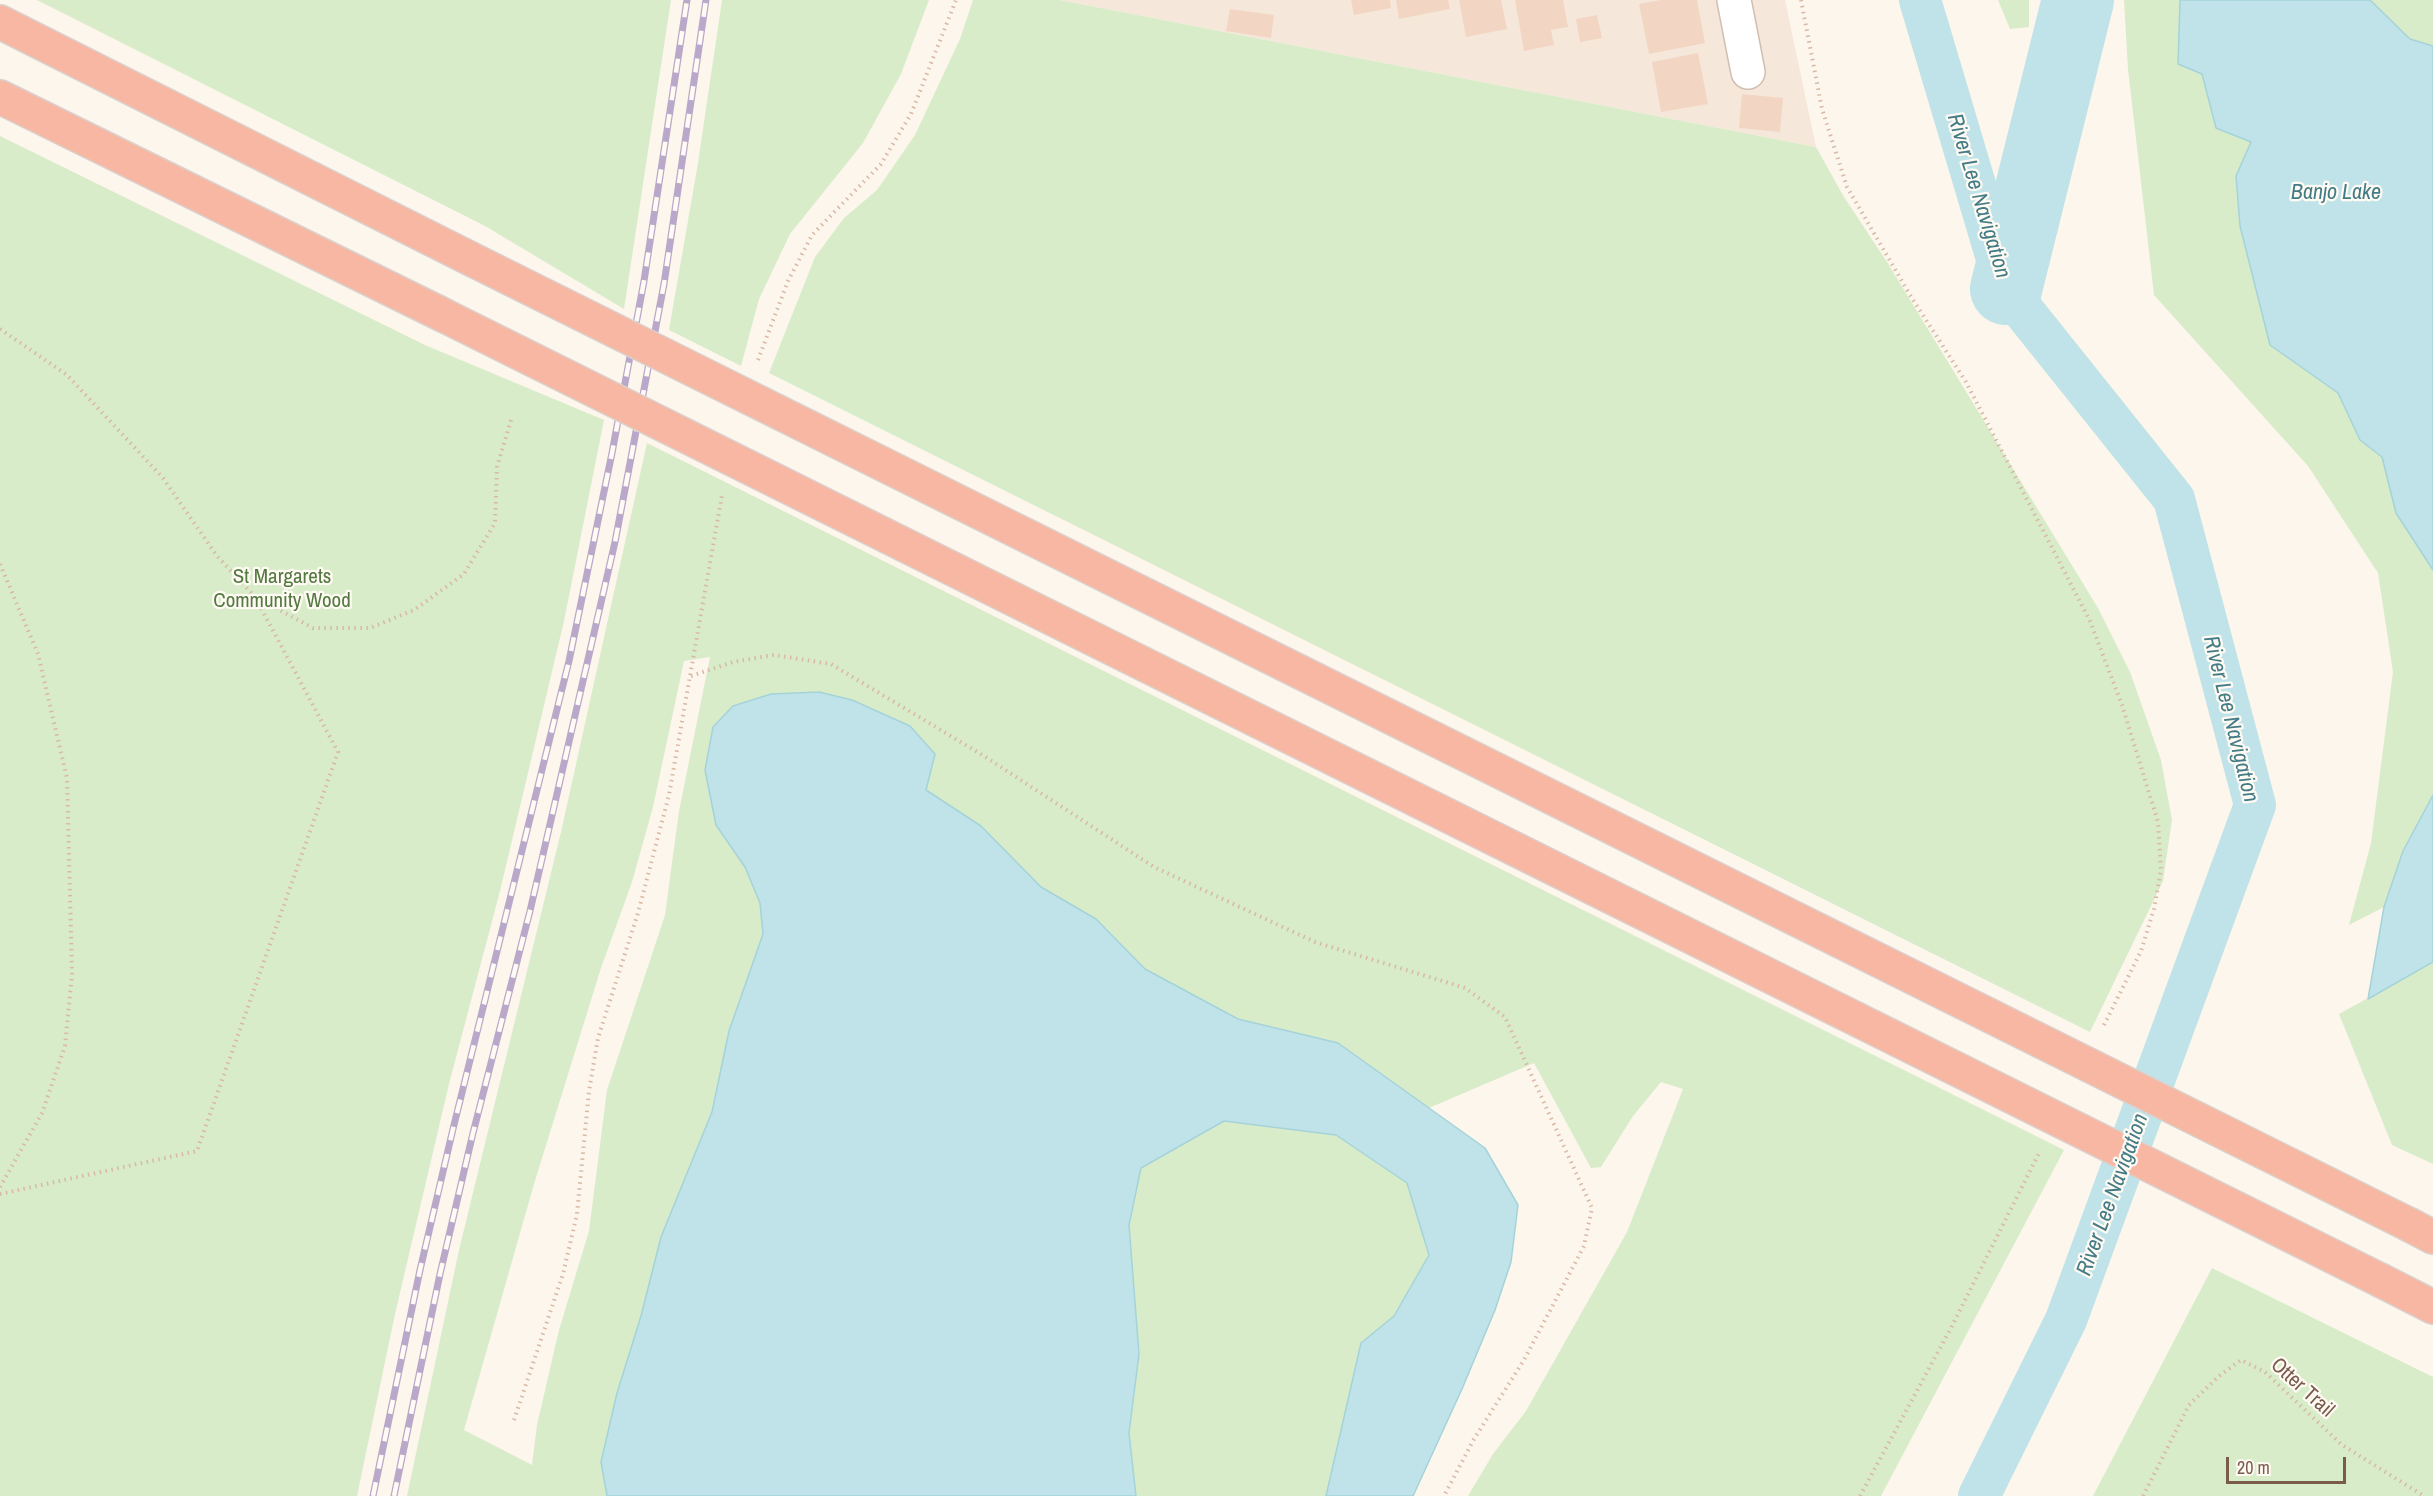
<!DOCTYPE html>
<style>
body{margin:0}
#map{position:relative;width:2433px;height:1496px;overflow:hidden;background:#fdf6ec;font-family:"Archivo Narrow",sans-serif}
canvas{display:block}
.scale{position:absolute;left:2226px;top:1457px;width:120px;height:27px;box-sizing:border-box;border:3px solid #7a5c4d;border-top:0;padding-left:8px;font-size:18px;line-height:21px;white-space:nowrap;color:#7a5c4d;-webkit-text-stroke:4px #fffaf3;paint-order:stroke}
</style>
<div id="map">
<canvas width="2433" height="1496"></canvas>
<div class="scale">20 m</div>
</div>
<script>
const ctx = document.querySelector('canvas').getContext('2d');
ctx.lineJoin = 'round';
function paint(path, color) { ctx.fillStyle = color; ctx.fill(path, 'evenodd'); }
const shape = rows => new Path2D(rows.map(r => 'M' + r).join(''));
function trace(path, color, width, dash) { ctx.strokeStyle = color; ctx.lineWidth = width; ctx.lineCap = dash ? 'butt' : 'round'; ctx.setLineDash(dash || []); ctx.stroke(path); }
function drawText(font, color, halo, rows, align = 'center') {
  ctx.font = font + ' "Archivo Narrow",sans-serif'; ctx.lineWidth = 4.5; ctx.setLineDash([]); ctx.textBaseline = 'middle'; ctx.strokeStyle = halo; ctx.fillStyle = color; for (const [text, x, y, turn = 0] of rows) {
    ctx.save(); ctx.translate(x, y); ctx.rotate((+turn || 0) * Math.PI / 180); ctx.textAlign = isNaN(turn) ? turn : align; if (halo) ctx.strokeText(text, 0, 0); ctx.fillText(text, 0, 0); ctx.restore();
  }
}
const residential = shape([
 [1060,0,1785,0,1816,147]
]);
const green = shape([
 [37,0,671,0,624,309,485,226],
 [722,0,929,0,901,74,863,143,790,234,759,299,741,366,669,330,698,163],
 [973,0,1060,0,1816,147,1844,197,1887,262,2098,608,2130,672,2161,760,2172,820,2163,881,2090,1032,769,373,815,257,844,218,877,190,915,135,960,39],
 [1998,0,2029,0,2029,27,2010,29],
 [2124,0,2180,0,2178,64,2202,74,2216,128,2251,142,2236,176,2270,344,2338,393,2360,440,2382,457,2396,513,2433,570,2433,795,2403,851,2384,907,2349,925,2371,843,2393,672,2378,573,2308,466,2154,295,2128,69],
 [2370,0,2433,0,2433,46,2410,39],
 [0,136,425,345,604,420,564,621,500,891,449,1084,395,1314,357,1496,0,1496],
 [647,443,2064,1150,1881,1496,1468,1496,1493,1454,1526,1411,1627,1232,1683,1089,1661,1082,1633,1116,1601,1167,1591,1168,1534,1063,1429,1108,1338,1043,1238,1019,1145,969,1096,919,1041,887,981,826,925,790,935,754,852,700,819,692,771,694,733,706,713,727,705,770,716,825,745,867,760,903,763,934,729,1031,712,1112,661,1237,641,1316,617,1393,601,1462,607,1496,407,1496,459,1250,561,832],
 [710,657,679,811,665,915,607,1090,589,1231,559,1330,537,1425,532,1465,464,1430,534,1184,601,968,632,882,653,807,684,661],
 [2433,962,2433,1164,2392,1145,2339,1014],
 [1224,1121,1336,1135,1407,1183,1429,1255,1394,1316,1361,1343,1326,1496,1136,1496,1129,1433,1139,1354,1129,1225,1141,1167],
 [2212,1268,2433,1377,2433,1496,2093,1496]
]);
const water = shape([
 [2180,0,2370,0,2410,39,2433,46,2433,570,2396,513,2382,457,2360,440,2338,393,2270,345,2240,226,2236,176,2251,142,2216,128,2202,74,2178,64,2180,0],
 [819,692,852,700,910,726,935,754,926,790,981,826,1041,887,1096,919,1145,969,1238,1019,1338,1043,1485,1148,1518,1205,1511,1262,1495,1310,1462,1389,1413,1496,1326,1496,1361,1343,1394,1316,1429,1255,1407,1183,1336,1135,1224,1121,1141,1168,1129,1225,1139,1354,1129,1433,1136,1496,607,1496,601,1462,617,1393,641,1316,661,1237,712,1112,729,1031,763,934,760,903,745,867,716,825,705,770,713,727,733,706,771,694,819,692],
 [2433,795,2433,962,2368,999,2384,907,2403,851,2433,795]
]);
const canal = shape([
 [1920,0,2006,289,2174,499,2255,805,2066,1320,1979,1496]
]);
const river = shape([
 [2006,289,2078,0]
]);
const building = shape([
 [1351,0,1390,0,1391,8,1354,15],
 [1396,0,1448,0,1450,9,1399,19],
 [1459,0,1501,0,1507,29,1466,37],
 [1515,0,1563,0,1568,27,1551,30,1554,45,1524,51],
 [1660,0,1697,0,1705,43,1649,54,1639,4],
 [1230,9,1274,15,1271,38,1226,31],
 [1597,15,1602,38,1580,42,1576,19],
 [1698,53,1708,104,1661,112,1652,62],
 [1742,94,1783,98,1780,132,1739,128]
]);
const path = shape([
 [1801,0,1822,109,1847,187,1910,295,1966,382,2090,621,2122,705,2158,822,2161,870,2154,909,2141,951,2102,1029],
 [0,329,67,375,163,478,217,556,255,597,313,628,370,628,414,610,464,574,495,523,497,467,511,420],
 [758,360,788,281,812,235,881,164,911,114,956,0],
 [0,564,38,654,67,778,72,974,65,1046,42,1113,0,1187],
 [691,676,733,662,774,655,831,664,984,756,1154,867,1315,942,1465,988,1505,1017,1592,1208,1584,1246,1524,1360,1474,1439,1444,1496],
 [0,1194,197,1151,338,752,255,597],
 [514,1420,563,1274,577,1214,589,1091,598,1038,638,913,669,795,722,495],
 [1860,1496,1952,1326,2040,1151],
 [2143,1496,2189,1405,2219,1376,2241,1360,2265,1372,2342,1445,2424,1496]
]);
const minor = shape([
 [1734,0,1748,72]
]);
const highway = shape([
 [0,22,469,258],
 [0,97,441,314],
 [2410,1225,2433,1237],
 [2382,1281,2433,1307]
]);
const rail = shape([
 [373,1496,420,1270,453,1129,569,661,612,453,644,281,687,0],
 [394,1496,440,1274,473,1133,530,911,615,542,664,284,706,0]
]);
const highwayBridge = shape([
 [469,258,2410,1225],
 [441,314,2382,1281]
]);
const parkNames = [
 ["St Margarets",282,577],
 ["Community Wood",282,601]
];
const streetNames = [
 ["Otter Trail",2302,1388,42]
];
const waterNames = [
 ["Banjo Lake",2336,193],
 ["River Lee Navigation",1978,196,73],
 ["River Lee Navigation",2230,719,76],
 ["River Lee Navigation",2113,1195,-70]
];
paint(residential, '#f5e8da');
paint(green, '#d8ecc9');
paint(water, '#bfe3e8');
trace(water, '#a5d3da', 1.5);
trace(canal, '#bfe3e8', 42);
trace(river, '#bfe3e8', 72);
paint(building, '#f3d5c3');
trace(minor, '#d1beb0', 36);
trace(highway, '#dad1cd', 36);
trace(path, '#d9b8a5', 4, [1.5, 4.5]);
trace(minor, '#fff', 33);
trace(highway, '#f7b7a3', 33);
trace(rail, '#b9a8c9', 7);
trace(rail, '#fffaf3', 4.5, [14]);
trace(highwayBridge, '#dad1cd', 36, []);
trace(highwayBridge, '#f7b7a3', 33);
drawText('21px', '#537a41', '#fffaf3', parkNames);
drawText('21px', '#7a5c4d', '#fffaf3', streetNames);
drawText('italic 22px', '#437c86', '#fffaf3', waterNames);
</script>
